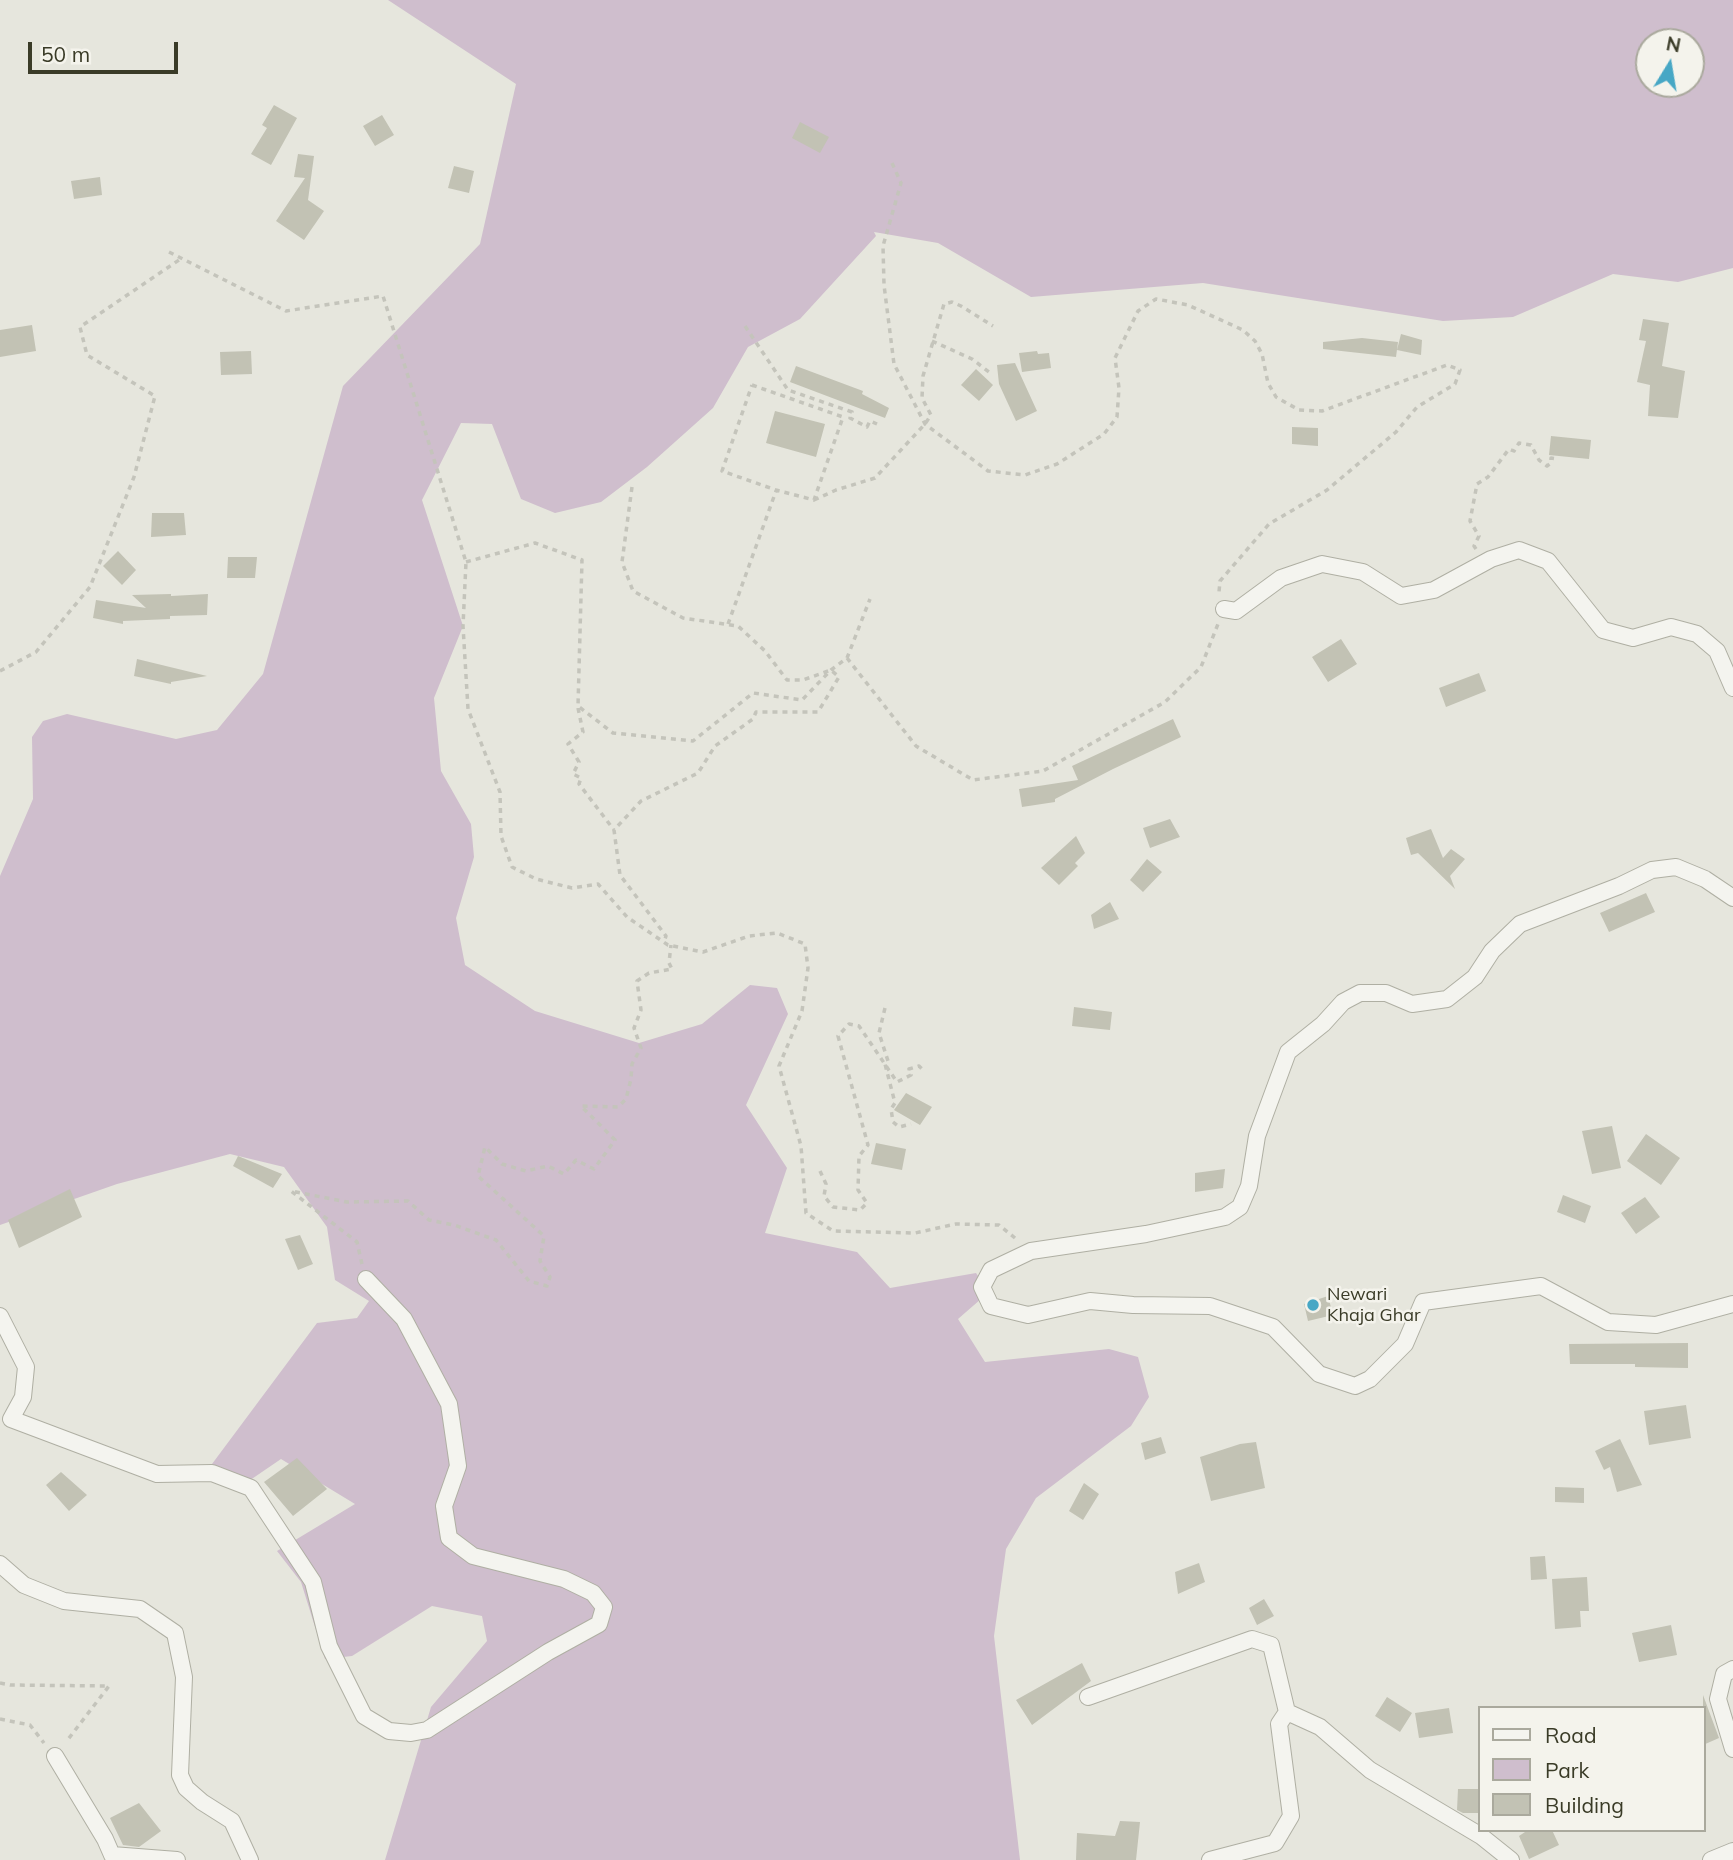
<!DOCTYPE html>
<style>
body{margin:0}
#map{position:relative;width:1733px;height:1860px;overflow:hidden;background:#e6e6dd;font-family:Mulish,sans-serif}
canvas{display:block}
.legend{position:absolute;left:1478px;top:1706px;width:228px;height:126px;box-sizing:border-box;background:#f4f3ec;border:2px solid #aaa99d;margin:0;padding:9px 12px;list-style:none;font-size:21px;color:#3a3b27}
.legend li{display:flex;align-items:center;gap:14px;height:35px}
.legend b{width:35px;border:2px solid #aaa99d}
.north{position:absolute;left:1635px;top:28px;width:70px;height:70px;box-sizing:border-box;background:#f4f3ec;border:2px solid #aaa99d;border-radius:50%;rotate:11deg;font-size:19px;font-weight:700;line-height:28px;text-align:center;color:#3a3b27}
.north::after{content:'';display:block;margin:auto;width:24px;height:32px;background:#47a7c5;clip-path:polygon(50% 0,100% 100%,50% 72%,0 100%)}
.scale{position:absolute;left:28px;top:42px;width:150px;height:32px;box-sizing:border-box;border:4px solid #3a3b27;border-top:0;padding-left:9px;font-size:21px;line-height:24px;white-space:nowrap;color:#3a3b27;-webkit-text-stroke:5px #f4f3ec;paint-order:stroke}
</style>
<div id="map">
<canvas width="1733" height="1860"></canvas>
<ul class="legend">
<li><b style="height:9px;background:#f4f4ef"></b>Road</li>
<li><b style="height:19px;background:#cfbecd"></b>Park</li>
<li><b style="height:19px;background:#c2c2b4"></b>Building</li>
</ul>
<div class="north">N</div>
<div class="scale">50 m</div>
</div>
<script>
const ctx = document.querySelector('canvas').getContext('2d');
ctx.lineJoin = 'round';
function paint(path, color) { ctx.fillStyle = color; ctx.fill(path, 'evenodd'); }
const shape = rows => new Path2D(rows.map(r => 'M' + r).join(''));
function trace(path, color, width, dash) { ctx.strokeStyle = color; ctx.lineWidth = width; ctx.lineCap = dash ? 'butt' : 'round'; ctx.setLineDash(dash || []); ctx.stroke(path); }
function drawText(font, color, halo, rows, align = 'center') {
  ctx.font = font + ' Mulish,sans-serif'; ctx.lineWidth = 5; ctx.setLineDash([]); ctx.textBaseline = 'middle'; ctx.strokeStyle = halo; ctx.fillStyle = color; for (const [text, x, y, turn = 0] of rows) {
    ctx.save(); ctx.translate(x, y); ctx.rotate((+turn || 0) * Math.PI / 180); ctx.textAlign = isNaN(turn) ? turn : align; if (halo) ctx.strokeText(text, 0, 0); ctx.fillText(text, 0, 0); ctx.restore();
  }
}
const green = shape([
 [388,0,1733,0,1733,268,1678,282,1613,274,1513,317,1443,321,1203,283,1031,297,938,243,874,232,876,236,800,319,748,347,713,408,647,467,601,502,555,513,521,499,492,424,461,423,422,500,463,626,434,698,441,771,471,824,474,857,456,918,465,965,535,1011,639,1043,702,1024,750,985,777,988,788,1014,746,1105,787,1168,765,1233,857,1252,890,1288,976,1273,989,1292,958,1319,985,1362,1109,1349,1138,1357,1149,1397,1131,1426,1036,1498,1006,1549,994,1636,1020,1860,385,1860,431,1707,487,1641,482,1616,432,1606,352,1656,325,1659,301,1582,277,1551,355,1504,281,1459,240,1487,221,1484,212,1464,317,1323,357,1318,369,1301,335,1280,327,1227,284,1167,230,1154,117,1184,0,1225,0,876,33,799,32,737,43,721,67,714,176,739,217,730,263,674,343,386,480,244,516,84],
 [1649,42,1691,42,1691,84,1649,84]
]);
const building = shape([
 [274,105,297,118,271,165,251,154,267,128,262,125],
 [382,115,394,135,375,146,363,126],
 [800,122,829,137,820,153,792,138],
 [298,154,314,156,308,200,324,211,304,240,276,221,305,178,294,177],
 [454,166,474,171,469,193,448,188],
 [100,177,102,195,74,199,71,181],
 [1643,319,1669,323,1662,366,1685,371,1678,418,1648,416,1650,385,1637,382,1646,341,1639,340],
 [32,325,36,351,0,357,0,330],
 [1401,334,1422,340,1421,355,1397,350],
 [1362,338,1398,342,1396,357,1323,349,1323,342],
 [251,351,252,374,221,375,220,352],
 [1037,351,1038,354,1049,353,1051,368,1022,372,1019,353],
 [1015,363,1037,411,1016,421,999,384,997,365],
 [796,366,863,391,862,394,889,408,885,418,790,382],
 [976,369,993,385,979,401,961,385],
 [775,411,825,424,816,457,766,443],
 [1292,427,1318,428,1318,446,1292,444],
 [1551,436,1591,440,1589,459,1549,455],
 [152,513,184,513,186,535,151,537],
 [118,551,136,570,122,585,103,566],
 [228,557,257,557,255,578,227,578],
 [171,594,171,596,208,594,207,615,170,616,170,619,123,621,123,624,93,618,96,600,146,608,132,595],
 [1341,639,1357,664,1328,682,1312,657],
 [137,659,207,676,171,682,171,684,134,676],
 [1479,673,1486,691,1446,707,1439,688],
 [1173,719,1181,737,1113,769,1055,799,1055,802,1022,807,1019,789,1078,780,1072,766],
 [1170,819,1180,837,1150,848,1143,828],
 [1431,829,1443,858,1451,849,1465,859,1450,876,1455,889,1418,853,1411,855,1406,838],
 [1076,836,1085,853,1075,863,1078,866,1059,885,1041,868],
 [1147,859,1162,872,1143,892,1130,880],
 [1646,893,1655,912,1609,932,1600,913],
 [1110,902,1119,919,1094,929,1091,915],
 [1074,1007,1112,1012,1110,1030,1072,1026],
 [906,1093,932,1107,920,1125,894,1110],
 [1612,1126,1621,1168,1592,1174,1582,1131],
 [1646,1134,1680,1158,1661,1185,1627,1161],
 [876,1143,906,1149,902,1170,871,1164],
 [238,1156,282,1174,273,1188,233,1166],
 [1225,1169,1223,1188,1195,1192,1195,1173],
 [70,1189,82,1217,19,1248,8,1220],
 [1563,1195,1591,1206,1585,1223,1557,1212],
 [1645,1197,1660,1217,1636,1234,1621,1213],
 [300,1235,313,1264,298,1270,285,1239],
 [1328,1296,1333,1315,1308,1321,1304,1304],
 [1688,1343,1688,1368,1635,1367,1635,1364,1570,1364,1569,1344],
 [1686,1405,1691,1438,1649,1445,1644,1411],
 [1161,1437,1166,1453,1145,1460,1141,1443],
 [1620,1439,1642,1485,1617,1492,1610,1467,1604,1470,1595,1451],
 [1256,1442,1265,1488,1211,1501,1200,1457,1240,1444],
 [297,1458,327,1489,293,1516,264,1482],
 [61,1472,87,1495,69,1511,46,1485],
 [1084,1483,1099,1494,1083,1520,1069,1511],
 [1555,1487,1584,1488,1584,1503,1555,1502],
 [1545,1556,1547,1579,1531,1580,1530,1557],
 [1199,1563,1205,1582,1178,1594,1175,1572],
 [1587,1577,1589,1611,1580,1611,1581,1627,1555,1629,1552,1579],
 [1264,1599,1274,1616,1257,1625,1249,1608],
 [1671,1625,1677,1655,1639,1662,1632,1633],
 [1082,1663,1091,1681,1032,1725,1016,1700],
 [1703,1695,1719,1738,1703,1745],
 [1387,1697,1412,1713,1400,1732,1375,1716],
 [1449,1708,1453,1733,1419,1738,1415,1713],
 [1458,1789,1479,1789,1479,1813,1463,1813,1457,1810],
 [139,1803,161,1831,139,1847,123,1845,110,1818],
 [1120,1821,1140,1822,1136,1860,1076,1860,1077,1833,1115,1836],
 [1528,1830,1552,1830,1559,1845,1529,1859,1519,1836]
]);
const path = shape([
 [892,163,901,183,883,246,884,285,894,364,925,424,988,471,1025,475,1057,464,1104,434,1117,417,1119,388,1115,358,1138,311,1156,299,1188,305,1243,330,1255,341,1262,354,1268,383,1276,397,1299,410,1322,411,1447,365,1460,370,1455,384,1417,407,1396,432,1327,490,1269,524,1220,581,1219,592],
 [169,252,286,311,383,296,466,562,463,626,468,709,500,792,501,836,512,867,536,879,572,888,598,884,627,917,668,945,703,952,749,936,777,933,805,944,808,968,802,1011,779,1066,801,1146,806,1213,833,1231,915,1233,956,1224,999,1225,1015,1238],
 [745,326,788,390,852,412,850,418,867,427,870,421,877,424],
 [932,341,972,359,989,372],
 [752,385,843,417,814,500,776,490,722,471,752,385],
 [632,487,622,562,633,591,683,618,738,626,765,651,787,680,803,680,831,670,839,677,818,712,756,712,753,719,715,746,698,773,641,801,614,830,620,875,666,936,664,942],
 [814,500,836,490,875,478,925,424,931,415,922,398,923,376,944,304,952,302,961,306,993,326],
 [1476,549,1474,546,1479,536,1470,521,1477,484,1488,477,1509,449,1514,451,1519,443,1531,445,1539,460,1547,466,1551,463,1551,458,1558,459],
 [466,562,535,543,582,560,578,706,613,733,693,741,753,693,802,700,831,670,847,658,870,599],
 [728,624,776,491],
 [847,658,916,746,973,780,1043,771,1165,702,1201,667,1218,624],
 [0,671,36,652,90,587,134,477,155,396,87,355,80,327,182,258],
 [578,708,583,732,568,744,579,762,573,774,581,778,579,784,614,830],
 [885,1008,879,1033,888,1061,885,1064,895,1103,891,1109,893,1122,899,1127,911,1124],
 [820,1171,826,1184,824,1196,833,1207,860,1210,867,1203,858,1190,859,1156,868,1145,838,1036,849,1024,859,1026,897,1082,911,1075,909,1069,919,1066,925,1072],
 [362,1264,357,1242,291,1191,347,1202,408,1201,429,1220,454,1225,496,1240,529,1281,547,1286,550,1277,540,1261,544,1236,478,1176,485,1147,502,1164,526,1171,548,1166,564,1174,576,1160,594,1169,615,1140,581,1106,618,1107,626,1099,631,1079,632,1064,641,1048,634,1028,641,1010,637,981,649,973,672,969,669,963,671,945],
 [0,1683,10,1685,109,1686,66,1742],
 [0,1719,30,1725,44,1743]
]);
const minor = shape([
 [1224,609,1236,611,1281,578,1322,564,1363,572,1401,596,1434,590,1491,559,1519,550,1548,561,1603,630,1633,638,1671,627,1697,634,1717,651,1733,688],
 [1733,898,1705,879,1676,867,1652,870,1619,886,1520,924,1492,951,1475,977,1447,999,1412,1004,1386,993,1360,993,1343,1002,1323,1024,1288,1052,1257,1136,1249,1186,1240,1207,1225,1217,1146,1234,1031,1251,991,1270,982,1287,991,1306,1028,1315,1090,1301,1133,1305,1210,1306,1273,1327,1319,1374,1355,1386,1370,1379,1405,1344,1423,1302,1541,1286,1608,1322,1656,1325,1733,1304],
 [0,1316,26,1367,23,1397,11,1419,157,1474,212,1473,251,1488,313,1582,329,1646,364,1716,389,1731,411,1733,427,1730,548,1652,599,1624,604,1607,593,1593,564,1579,473,1556,449,1538,444,1506,458,1466,449,1404,404,1319,366,1279],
 [0,1564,24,1585,64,1601,140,1609,175,1633,184,1677,180,1775,186,1788,202,1802,232,1821,250,1860],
 [1733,1669,1724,1674,1718,1699,1733,1749],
 [1088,1697,1252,1639,1271,1645,1287,1712],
 [55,1756,105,1839,112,1855,177,1860],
 [1210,1860,1275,1843,1291,1816,1279,1724,1287,1712,1320,1727,1370,1770,1481,1836,1511,1860],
 [1711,1860,1733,1851]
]);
const markers = [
 [1313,1305,7,"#47a7c5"]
];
const poiNames = [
 ["Newari",1327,1295],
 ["Khaja Ghar",1327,1316]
];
paint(green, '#cfbecd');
paint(building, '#c2c2b4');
trace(minor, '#afafa3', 18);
trace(path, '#c4c4bb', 3.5, [5, 5]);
trace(minor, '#f4f4ef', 16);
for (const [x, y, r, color] of markers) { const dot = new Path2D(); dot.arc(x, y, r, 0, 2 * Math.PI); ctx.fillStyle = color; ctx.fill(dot); trace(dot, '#f4f3ec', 2.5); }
drawText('18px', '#3a3b27', '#f4f3ec', poiNames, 'left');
</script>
